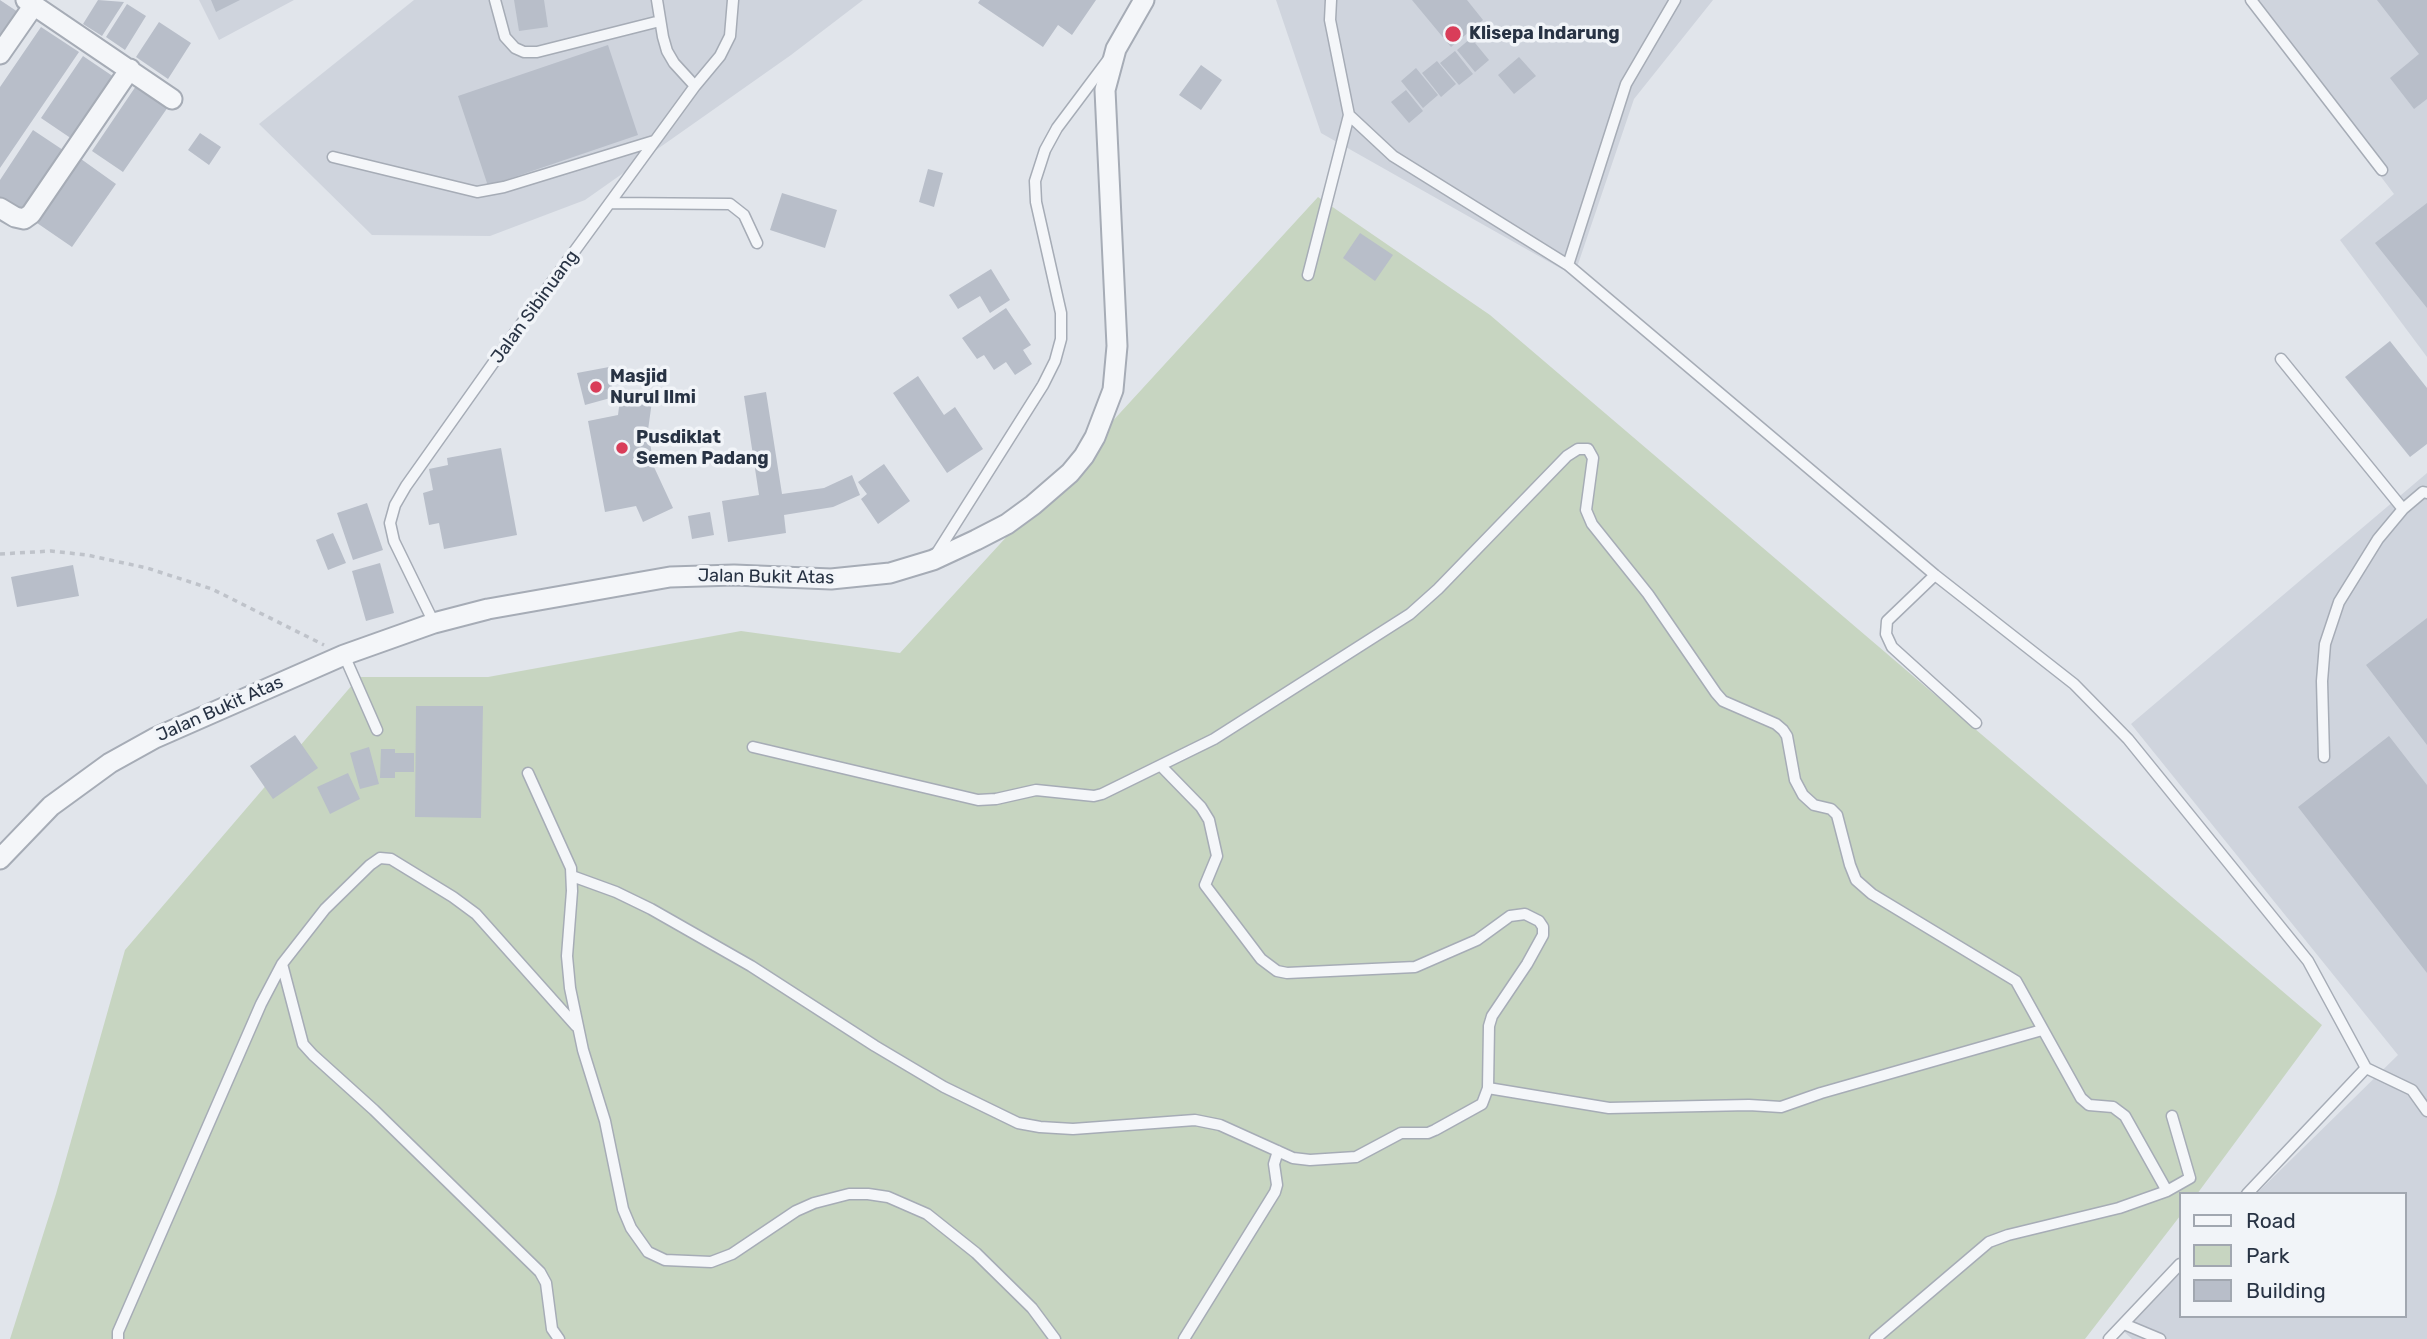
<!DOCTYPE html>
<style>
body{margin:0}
#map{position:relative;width:2427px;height:1339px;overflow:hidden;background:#e1e5eb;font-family:Rubik,sans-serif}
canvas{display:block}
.legend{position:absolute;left:2179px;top:1192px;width:228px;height:126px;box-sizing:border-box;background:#f1f4f8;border:2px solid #a1a7b0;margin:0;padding:9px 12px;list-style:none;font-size:21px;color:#283344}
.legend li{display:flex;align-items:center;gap:14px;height:35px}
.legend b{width:35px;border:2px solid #a1a7b0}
</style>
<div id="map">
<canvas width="2427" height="1339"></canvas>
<ul class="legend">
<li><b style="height:9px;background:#f4f6f9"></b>Road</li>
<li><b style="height:19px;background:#c7d5c1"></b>Park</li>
<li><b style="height:19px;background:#b8bec9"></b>Building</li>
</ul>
</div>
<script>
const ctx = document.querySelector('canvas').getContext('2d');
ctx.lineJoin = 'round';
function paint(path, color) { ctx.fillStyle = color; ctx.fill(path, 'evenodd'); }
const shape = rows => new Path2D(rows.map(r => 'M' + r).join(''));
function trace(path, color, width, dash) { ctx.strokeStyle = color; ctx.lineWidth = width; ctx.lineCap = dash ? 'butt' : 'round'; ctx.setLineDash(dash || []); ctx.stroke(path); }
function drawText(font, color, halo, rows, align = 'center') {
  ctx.font = font + ' Rubik,sans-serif'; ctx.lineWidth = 7; ctx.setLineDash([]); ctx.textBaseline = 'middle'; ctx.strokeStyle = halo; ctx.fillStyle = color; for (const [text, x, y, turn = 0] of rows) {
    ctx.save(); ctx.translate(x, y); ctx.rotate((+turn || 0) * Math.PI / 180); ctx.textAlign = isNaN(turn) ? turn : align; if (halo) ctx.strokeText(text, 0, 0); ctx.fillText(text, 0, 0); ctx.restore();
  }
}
const built = shape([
 [199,0,294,0,219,40],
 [414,0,863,0,791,55,585,200,490,236,372,235,259,124],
 [1276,0,1713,0,1634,99,1574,276,1321,133],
 [2248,0,2427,0,2427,357,2340,240,2394,194],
 [2427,473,2427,1339,2132,1339,2120,1328,2180,1268,2180,1316,2404,1316,2404,1194,2256,1194,2398,1055,2131,724]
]);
const green = shape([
 [1318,197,1490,315,2322,1025,2197,1194,2180,1194,2180,1216,2085,1339,10,1339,56,1194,125,950,359,677,488,677,741,631,900,653]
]);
const building = shape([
 [0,0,18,12,0,38],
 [98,0,124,2,102,36,83,24],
 [211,0,240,0,216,12],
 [514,0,544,0,548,27,519,31],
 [980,0,1096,0,1072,35,1058,25,1043,47,978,3],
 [1412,0,1467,0,1483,20,1451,47],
 [2377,0,2427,0,2427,99,2414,109,2390,78,2419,54],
 [127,4,146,16,125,50,106,37],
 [159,22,191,43,168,79,136,57],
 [41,27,79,52,0,168,0,87],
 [1471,38,1489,60,1475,72,1457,50],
 [608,45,638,135,488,186,458,96],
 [1455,51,1473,74,1459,85,1440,63],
 [83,56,114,77,72,139,41,118],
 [1519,57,1536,76,1514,94,1498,75],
 [1437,61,1456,84,1441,97,1422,73],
 [1201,65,1222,80,1201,110,1179,95],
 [1416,68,1438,95,1423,108,1401,81],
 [136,86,168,107,123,172,92,151],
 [1406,90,1423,111,1409,123,1391,102],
 [33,130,63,150,21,212,0,198,0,180],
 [200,133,221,147,209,165,188,150],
 [81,159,116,184,72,247,37,223],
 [928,169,943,173,934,207,919,202],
 [782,193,837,210,825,248,770,230],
 [2427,203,2427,308,2375,243],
 [1360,233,1393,255,1375,281,1343,258],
 [991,269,1010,300,990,313,980,296,958,309,949,295],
 [1006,308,1031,345,1023,350,1032,364,1015,375,1006,362,994,370,984,355,977,359,962,338],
 [2390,341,2427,388,2427,444,2410,457,2345,377],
 [609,367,614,397,585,405,577,373],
 [918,376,944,415,955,407,983,449,947,473,893,393],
 [621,391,653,394,648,430,654,467,673,508,643,522,636,506,605,512,588,421,618,415],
 [766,392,782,494,824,488,852,475,860,495,833,507,784,515,786,533,728,542,722,501,759,495,744,396],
 [501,448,517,535,444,549,439,523,429,525,423,493,433,490,429,469,448,465,447,458],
 [884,464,910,501,878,524,861,499,867,494,858,482],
 [367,503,383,550,353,560,337,513],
 [710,512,714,535,692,539,688,516],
 [333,533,346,563,328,570,316,540],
 [380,563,394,613,366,621,352,571],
 [73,565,79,596,17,607,11,577],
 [2427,618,2427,745,2366,665],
 [416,706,483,706,481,818,415,817],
 [295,735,318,768,273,799,250,766],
 [2389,736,2427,785,2427,973,2298,807],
 [369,747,379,784,360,789,350,753],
 [381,749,395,749,395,753,414,753,414,772,395,772,395,778,380,778],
 [348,773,360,799,330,814,317,787]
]);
const path = shape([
 [0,554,51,551,87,555,147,568,212,589,324,645]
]);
const lane = shape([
 [495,0,505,37,515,48,524,52,537,52,660,21],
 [657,0,663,37,667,51,674,63,695,86],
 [1331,0,1330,20,1349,115,1393,156,1568,265,1935,575,2074,684,2128,739,2308,961,2366,1068,2412,1090,2427,1111],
 [2251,0,2382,170],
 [333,157,477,192,504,187,654,141],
 [611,203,730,204,744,215,757,243],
 [1568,265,1626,84,1675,0],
 [1308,275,1349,115],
 [2281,359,2403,509],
 [935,556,1043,385,1055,361,1061,339,1061,313,1036,202,1035,181,1045,150,1057,128,1108,60],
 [1935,575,1887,621,1886,634,1892,647,1976,723],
 [434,623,394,541,390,523,395,505,406,486,506,345,695,86,720,56,730,36,733,0],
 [344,655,377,730],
 [753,747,978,800,996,799,1036,790,1094,796,1102,794,1214,739,1410,614,1438,589,1567,456,1578,449,1588,449,1593,458,1586,510,1592,524,1648,594,1716,693,1723,701,1776,724,1783,730,1787,736,1795,780,1803,795,1814,805,1831,809,1837,815,1850,865,1856,880,1872,894,2016,981,2081,1098,2089,1105,2113,1107,2125,1116,2167,1191],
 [2324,757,2322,681,2325,644,2339,602,2378,539,2403,509,2423,492,2427,493],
 [528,773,571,868,572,891,567,956,570,988,583,1050,605,1121,623,1209,631,1228,648,1252,665,1260,711,1262,732,1254,796,1211,814,1203,849,1194,868,1194,888,1197,927,1214,976,1253,1032,1308,1055,1339],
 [572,876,616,892,651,909,751,966,875,1046,944,1087,1018,1123,1040,1127,1073,1129,1195,1120,1220,1125,1293,1158,1310,1160,1356,1157,1401,1133,1428,1133,1435,1130,1482,1104,1488,1088,1489,1026,1492,1016,1527,964,1543,935,1543,927,1539,921,1525,914,1510,916,1477,940,1415,967,1287,973,1277,971,1261,959,1205,885,1217,856,1209,820,1201,807,1162,767],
 [282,964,303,1044,313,1055,374,1110,540,1272,546,1283,552,1329,559,1339],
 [1488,1088,1609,1108,1749,1105,1781,1107,1821,1093,2042,1030],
 [2247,1194,2366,1068],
 [2124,1324,2160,1339],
 [118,1339,118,1332,261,1004,282,964,325,909,370,865,380,858,391,859,453,897,476,914,576,1026],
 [1184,1339,1275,1192,1277,1185,1274,1164,1278,1151],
 [1875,1339,1989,1242,2008,1235,2119,1208,2167,1191,2190,1178,2172,1116],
 [2109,1339,2180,1264]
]);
const street = shape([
 [26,0,172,99],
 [0,54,34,5],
 [0,208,15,217,24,219,31,214,130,69],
 [0,859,51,806,110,763,155,738,344,655,434,623,488,609,670,577,734,575,831,579,890,573,933,560,976,540,1007,524,1033,505,1070,473,1084,456,1095,437,1113,390,1117,346,1105,90,1116,49,1144,0]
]);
const markers = [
 [1453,34,9,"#d93d59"],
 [596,387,7,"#d93d59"],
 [622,448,7,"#d93d59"]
];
const poiNames = [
 ["Klisepa Indarung",1469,34],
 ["Masjid",610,377],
 ["Nurul Ilmi",610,398],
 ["Pusdiklat",636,438],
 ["Semen Padang",636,459]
];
const streetNames = [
 ["Jalan Sibinuang",535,307,-54],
 ["Jalan Bukit Atas",766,577,1],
 ["Jalan Bukit Atas",220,709,-24]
];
paint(built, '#cfd4dd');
paint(green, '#c7d5c1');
paint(building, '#b8bec9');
trace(lane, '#a6acb6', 13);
trace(street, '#a6acb6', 23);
trace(path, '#bfc3ca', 3.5, [5, 5]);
trace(lane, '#f4f6f9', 10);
trace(street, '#f4f6f9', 19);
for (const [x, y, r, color] of markers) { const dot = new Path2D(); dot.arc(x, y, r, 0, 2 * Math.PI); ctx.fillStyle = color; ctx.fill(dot); trace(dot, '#f1f4f8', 2.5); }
drawText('bold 18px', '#283344', '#f1f4f8', poiNames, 'left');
drawText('18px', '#283344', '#f1f4f8', streetNames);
</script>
